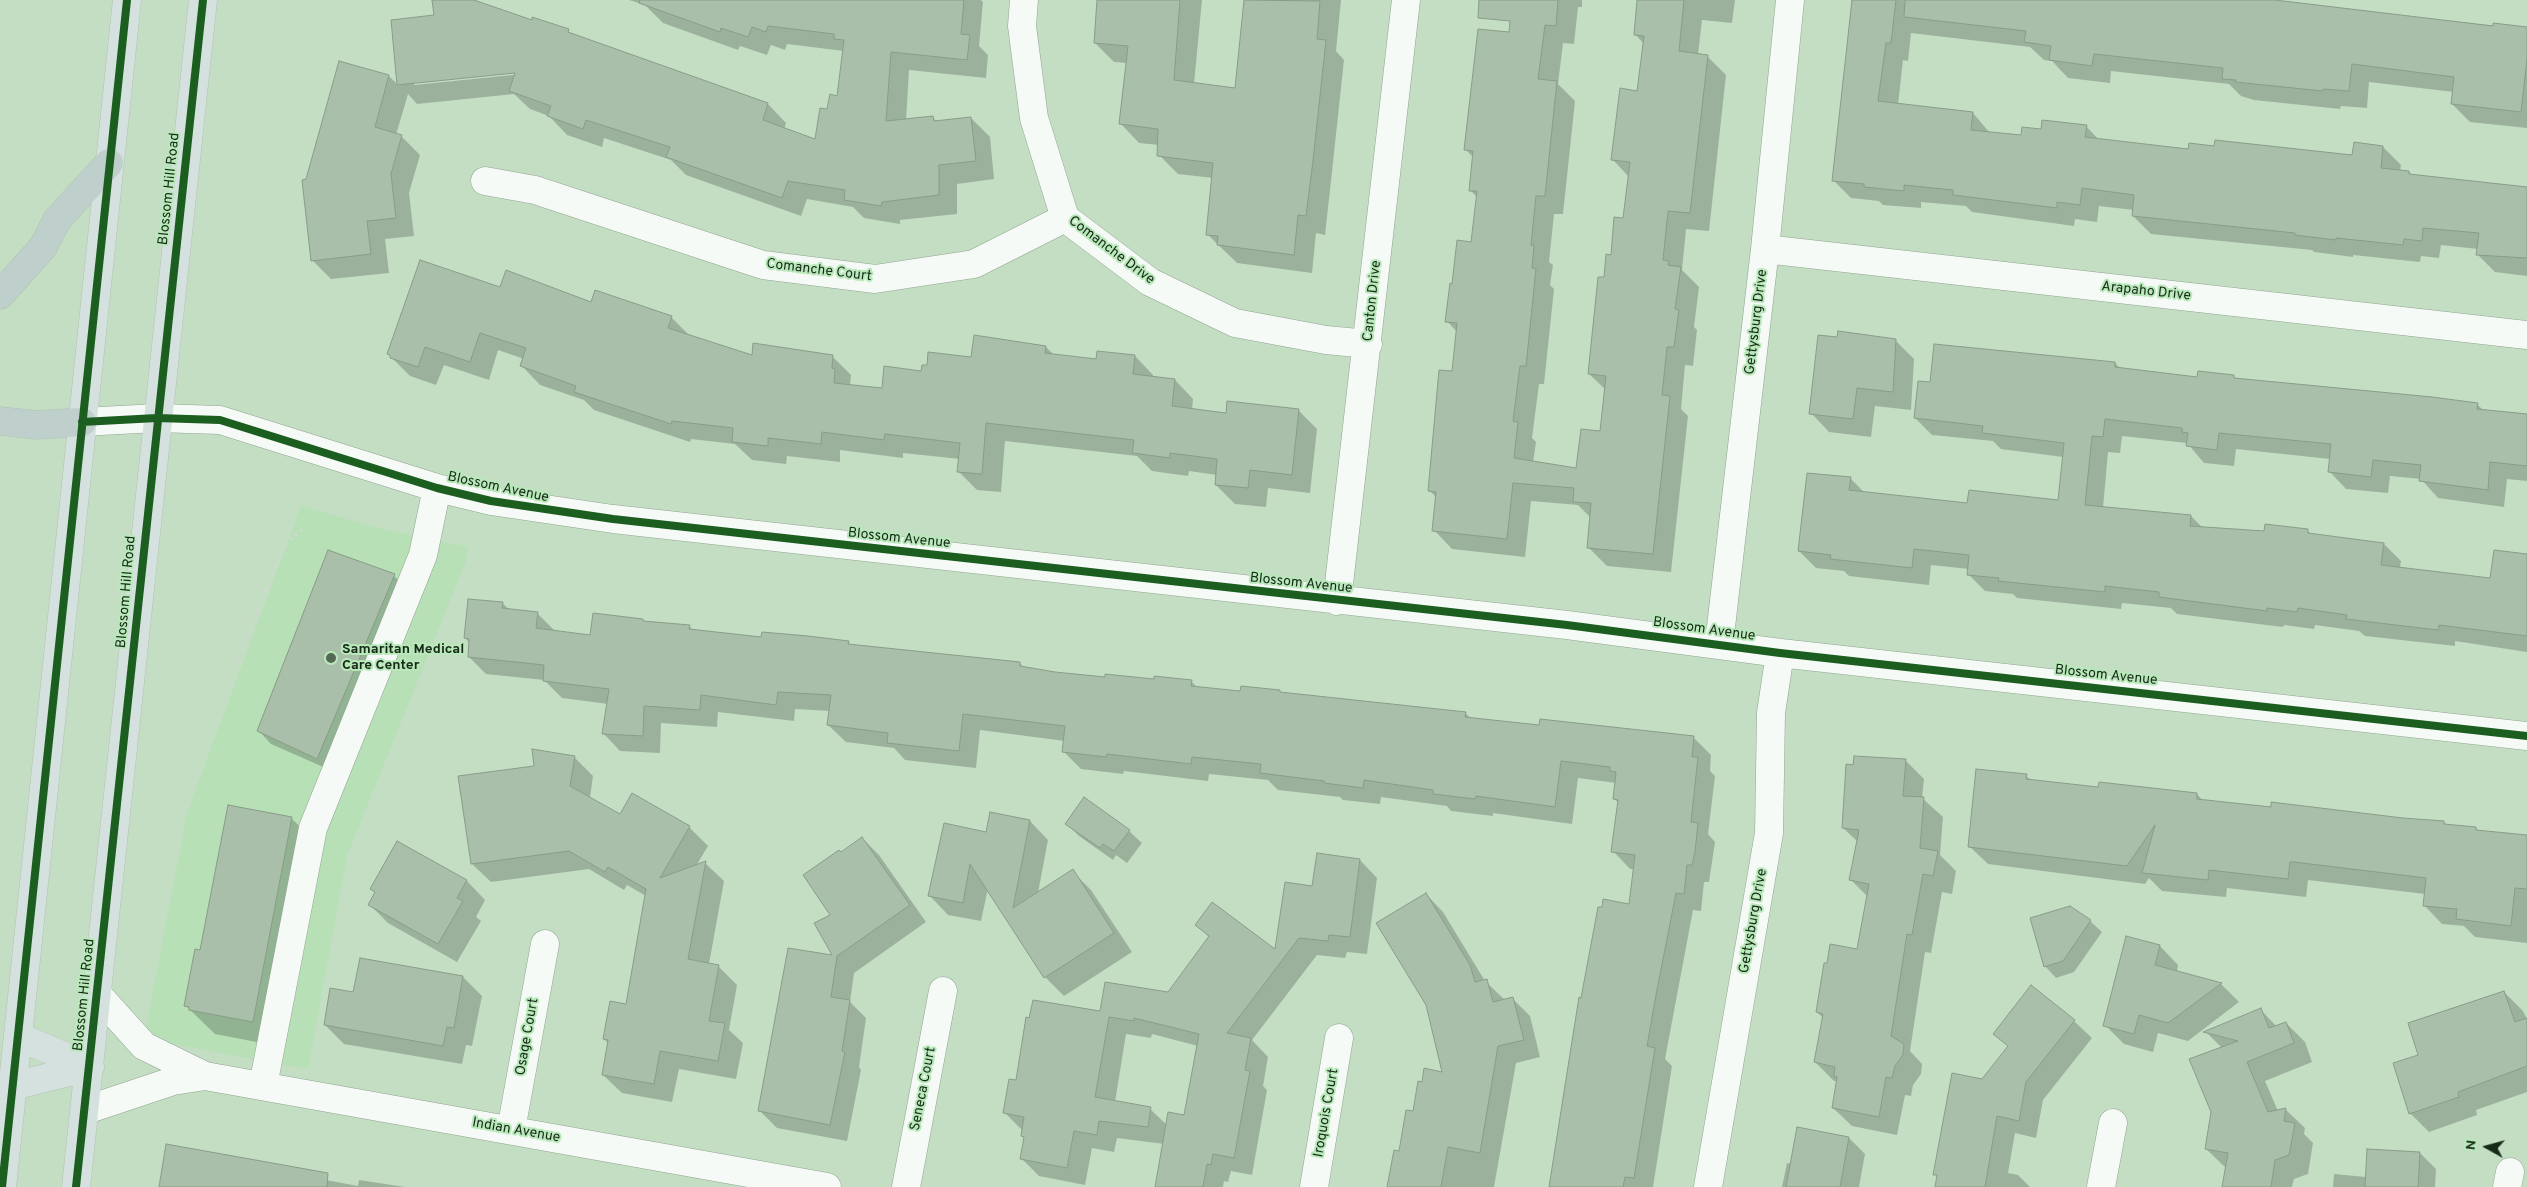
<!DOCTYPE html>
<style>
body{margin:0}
#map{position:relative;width:2527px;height:1187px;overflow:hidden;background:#c4dec4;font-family:Overpass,sans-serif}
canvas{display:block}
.north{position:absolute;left:2462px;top:1122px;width:50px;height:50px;-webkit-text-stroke:4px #b9e9ba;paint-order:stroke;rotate:277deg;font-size:14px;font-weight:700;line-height:20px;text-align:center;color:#172a18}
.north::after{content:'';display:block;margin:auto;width:18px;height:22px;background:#172a18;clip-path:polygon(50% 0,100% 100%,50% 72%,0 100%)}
</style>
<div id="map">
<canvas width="2527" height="1187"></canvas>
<div class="north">N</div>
</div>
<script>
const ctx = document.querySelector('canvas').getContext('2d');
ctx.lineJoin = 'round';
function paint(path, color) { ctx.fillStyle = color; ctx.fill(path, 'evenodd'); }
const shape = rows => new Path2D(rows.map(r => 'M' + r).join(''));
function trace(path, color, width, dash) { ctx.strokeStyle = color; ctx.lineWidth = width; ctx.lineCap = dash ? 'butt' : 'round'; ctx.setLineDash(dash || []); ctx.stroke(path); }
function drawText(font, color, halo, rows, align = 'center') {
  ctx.font = font + ' Overpass,sans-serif'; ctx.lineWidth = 4; ctx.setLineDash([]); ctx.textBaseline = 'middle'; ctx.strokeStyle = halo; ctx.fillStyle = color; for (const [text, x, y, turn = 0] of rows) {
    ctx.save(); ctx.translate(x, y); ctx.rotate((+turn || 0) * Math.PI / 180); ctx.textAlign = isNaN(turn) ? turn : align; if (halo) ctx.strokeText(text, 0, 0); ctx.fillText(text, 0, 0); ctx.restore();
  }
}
const built = shape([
 [301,506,382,529,468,547,466,561,347,856,308,1069,144,1039,187,813]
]);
const shadow = shape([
 [433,0,470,0,532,21,568,31,573,35,768,104,786,123,784,129,816,140,828,111,838,97,844,51,787,44,785,50,771,45,767,55,740,46,738,50,663,23,645,5,629,0,981,0,983,2,979,46,988,55,986,78,909,70,906,121,933,118,937,122,971,118,990,137,994,179,957,184,957,214,900,220,900,224,864,218,853,207,807,199,801,216,686,175,671,160,604,138,602,147,567,135,549,116,530,109,514,94,417,104,408,94,396,135,401,136,420,155,409,193,414,236,385,239,389,273,331,279,312,260,307,181,389,76,399,86,393,21,435,16],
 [521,71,522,74,414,85,414,82],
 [1099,0,1202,0,1194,84,1236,89,1246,0,1341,0,1336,51,1344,60,1331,181,1325,235,1316,233,1312,273,1237,263,1207,234,1213,178,1178,174,1159,155,1159,145,1139,143,1121,124,1127,63,1114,62,1095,43],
 [1513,0,1582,0,1582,7,1578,7,1574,44,1563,43,1558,84,1575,101,1563,214,1554,214,1549,262,1553,265,1550,285,1554,289,1544,384,1539,384,1532,438,1536,442,1533,463,1577,470,1601,432,1606,390,1589,374,1605,279,1625,220,1629,177,1613,160,1638,92,1644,44,1635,34,1639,0,1735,0,1732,23,1702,20,1698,55,1707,56,1726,75,1709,231,1686,229,1682,270,1699,287,1694,327,1697,330,1693,366,1685,365,1681,409,1688,416,1671,572,1607,566,1588,547,1591,518,1578,505,1531,501,1525,557,1452,549,1434,530,1437,498,1430,491,1453,372,1457,332,1447,321,1453,285,1472,243,1477,197,1470,190,1474,158,1466,150,1510,34],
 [1853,0,2274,0,2277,3,2527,29,2527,128,2470,122,2452,104,2454,92,2369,82,2367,108,2341,106,2340,109,2254,100,2241,96,2229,84,2111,71,2110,83,2068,78,2052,61,2044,60,2030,47,1911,33,1908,61,1903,60,1898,105,1973,113,1990,133,2022,136,2043,130,2086,126,2099,140,2189,150,2353,156,2383,147,2401,165,2400,171,2409,172,2412,175,2527,188,2527,276,2495,272,2477,254,2478,249,2441,245,2439,258,2421,256,2420,262,2353,255,2353,257,2314,252,2312,250,2151,234,2133,216,2134,210,2099,206,2097,222,2075,219,2074,226,1972,212,1966,206,1921,202,1921,208,1883,205,1879,201,1851,198,1833,180],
 [501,289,671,317,690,336,753,357,832,356,851,375,850,386,883,389,922,372,972,358,1046,347,1054,355,1097,360,1135,356,1153,375,1153,377,1175,380,1193,399,1192,410,1227,414,1298,410,1317,429,1310,493,1268,488,1266,507,1235,504,1216,485,1217,475,1189,471,1188,476,1152,471,1137,456,1005,441,1001,492,977,490,958,471,960,459,903,453,903,458,840,450,840,462,787,456,786,464,752,460,735,444,691,439,690,442,594,410,584,400,540,385,522,366,524,359,498,350,489,380,444,365,436,385,410,376,391,357],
 [1895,340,1914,359,1911,410,1875,406,1871,437,1829,432,1811,413],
 [2115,363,2121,369,2198,378,2233,377,2236,379,2477,404,2484,411,2527,415,2527,481,2507,479,2504,507,2438,498,2421,479,2390,476,2388,493,2346,489,2329,471,2330,459,2236,449,2234,466,2204,463,2187,443,2122,436,2120,453,2108,452,2103,508,2191,516,2203,528,2265,532,2307,530,2312,535,2384,544,2401,561,2400,568,2491,579,2527,555,2527,652,2455,641,2455,646,2365,636,2359,631,2315,625,2314,629,2284,625,2283,627,2177,614,2171,608,2122,603,2121,609,2017,598,2013,594,1985,591,1968,574,1969,569,1931,565,1929,585,1849,576,1844,571,1816,568,1799,551,1850,478,1865,493,1968,504,2059,501,2063,457,2001,449,1993,441,1932,435,1915,418,1931,384],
 [394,576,407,588,330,770,271,744,259,731],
 [502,603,510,610,537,613,555,631,591,636,642,620,645,622,689,626,694,631,762,638,848,642,851,645,1020,663,1024,668,1055,673,1106,679,1191,681,1198,688,1465,713,1471,718,1540,726,1694,738,1711,755,1710,771,1715,776,1708,834,1715,842,1709,882,1704,882,1701,911,1693,910,1665,1059,1672,1066,1653,1187,1549,1187,1582,999,1630,905,1634,869,1630,869,1613,851,1619,803,1614,799,1616,783,1578,778,1572,824,1493,813,1493,816,1451,811,1447,806,1381,797,1380,804,1343,800,1340,797,1278,790,1268,780,1209,774,1208,781,1124,771,1123,774,1081,769,1064,752,1065,741,980,730,976,768,905,760,894,748,846,742,828,725,830,711,795,709,794,721,718,712,717,727,661,723,660,753,620,751,603,733,608,704,562,698,544,680,486,674,469,657,470,643,465,638],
 [574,757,593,776,590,798,621,815,632,794,689,827,708,846,696,866,705,863,724,881,709,964,718,966,737,985,729,1030,743,1043,736,1079,679,1069,672,1102,622,1093,603,1075,609,1044,604,1039,627,1005,646,896,627,885,624,890,589,869,491,882,472,864,536,767],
 [1905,760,1924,779,1922,798,1943,817,1940,855,1956,871,1952,894,1942,892,1931,953,1925,952,1910,1051,1922,1064,1921,1074,1913,1085,1911,1096,1905,1095,1897,1135,1852,1126,1833,1108,1838,1081,1834,1081,1815,1062,1823,1018,1817,1012,1858,950,1868,897,1851,880,1858,842,1843,828],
 [2026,776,2031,780,2099,789,2197,794,2203,801,2444,822,2447,825,2476,828,2479,831,2527,837,2527,943,2475,937,2464,926,2442,924,2424,905,2425,894,2308,880,2306,897,2227,888,2226,897,2162,891,2149,878,2145,884,1988,864,1969,846],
 [291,818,316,842,277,1046,215,1034,185,1005,201,952],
 [1030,821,1048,840,1038,893,1072,871,1091,890,1132,952,1064,996,1045,977,988,888,981,921,948,915,930,896,987,833],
 [1067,824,1129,831,1142,843,1127,863,1116,855,1113,860,1079,836],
 [862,838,879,855,926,922,854,973,850,1002,866,1018,859,1067,861,1070,847,1141,777,1128,760,1111,835,957,832,915,841,854],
 [398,842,467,881,485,900,476,917,481,921,457,962,388,923,369,904,376,893,372,889],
 [1360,860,1377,878,1367,954,1347,952,1345,958,1317,955,1252,1040,1268,1057,1263,1086,1267,1090,1252,1175,1231,1171,1228,1182,1224,1181,1223,1187,1157,1187,1164,1144,1117,1138,1114,1152,1092,1148,1085,1185,1039,1176,1021,1158,1025,1138,1022,1130,1005,1113,1017,1082,1101,1012,1168,994,1210,938,1197,925,1276,951,1313,887],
 [1126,1034,1151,1038,1152,1034,1198,1046,1185,1116,1167,1125,1150,1109,1115,1102],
 [1426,894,1443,912,1485,981,1505,1000,1512,998,1530,1016,1540,1057,1516,1063,1494,1187,1389,1187,1423,1084,1444,1073],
 [2090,921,2102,932,2074,972,2056,978,2045,966],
 [2160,946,2178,965,2177,972,2221,984,2239,1002,2188,1041,2158,1033,2153,1052,2124,1044,2105,1025],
 [361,960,463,977,482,996,472,1046,466,1045,462,1064,344,1044,325,1025,354,994],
 [2504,992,2523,1011,2527,1019,2527,1092,2476,1110,2477,1115,2429,1132,2410,1113],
 [2261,1010,2277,1027,2286,1023,2305,1042,2312,1062,2265,1081,2278,1111,2286,1110,2305,1128,2304,1134,2313,1143,2308,1174,2294,1179,2292,1187,2223,1187,2226,1168,2206,1149,2222,1048,2206,1032],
 [2074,1021,2092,1038,2043,1100,2036,1138,2015,1133,2008,1173,2018,1175,2030,1187,1937,1187,1938,1178,1935,1174,1982,1080,2009,1047,1995,1034],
 [1849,1138,1865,1154,1859,1187,1782,1187,1787,1163,1792,1164],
 [2420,1153,2436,1169,2435,1187,2333,1187,2334,1174,2366,1177],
 [299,1175,358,1186,359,1180,405,1187,160,1187]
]);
const building = shape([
 [432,0,474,0,532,20,532,17,569,29,568,32,768,103,763,120,815,139,820,108,827,109,830,94,837,96,844,40,834,39,834,34,768,26,766,32,752,27,748,37,721,28,720,32,639,3,640,0,964,0,961,34,970,35,967,60,891,52,886,121,933,116,934,121,971,117,976,161,939,165,939,195,882,202,881,206,844,200,845,190,788,181,782,198,666,157,670,147,586,120,583,129,547,116,551,106,509,91,515,73,397,85,391,20,434,15,432,0],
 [1097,0,1180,0,1174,80,1235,88,1244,0,1320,1,1317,39,1326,40,1313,161,1306,216,1298,215,1294,255,1217,245,1218,236,1206,235,1213,163,1157,156,1158,129,1119,124,1128,46,1094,43,1097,0],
 [1479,0,1558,0,1556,26,1545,25,1538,79,1557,81,1545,196,1536,196,1531,245,1534,245,1532,268,1536,269,1526,366,1520,366,1513,421,1518,422,1514,458,1576,468,1581,429,1600,431,1606,376,1588,374,1598,277,1604,277,1606,254,1611,255,1614,217,1623,218,1630,162,1611,160,1620,88,1637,91,1644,36,1634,35,1637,0,1684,0,1679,51,1708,55,1690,213,1668,211,1663,260,1669,261,1668,265,1681,267,1675,309,1679,310,1674,347,1667,347,1662,395,1670,396,1653,554,1587,548,1591,503,1573,502,1574,488,1513,483,1507,539,1432,531,1436,492,1428,491,1439,370,1452,371,1457,323,1445,322,1450,283,1452,284,1457,240,1471,242,1477,191,1469,191,1473,151,1464,150,1478,29,1509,32,1510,21,1478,18,1479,0],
 [1852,0,1896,0,1891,43,1886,43,1878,101,1973,112,1971,130,2021,135,2022,127,2041,129,2042,120,2087,125,2085,137,2188,149,2189,143,2214,146,2215,140,2352,155,2354,142,2383,146,2381,168,2409,171,2409,174,2527,187,2527,258,2476,255,2479,233,2423,228,2422,241,2404,239,2403,245,2336,238,2336,240,2295,235,2295,233,2132,216,2134,195,2082,188,2080,205,2057,202,2057,208,1953,195,1953,190,1904,185,1904,191,1864,187,1864,184,1832,181,1852,0],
 [1905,0,2275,0,2493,26,2493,23,2527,27,2527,59,2521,112,2451,104,2454,77,2352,64,2349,91,2323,89,2323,91,2235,82,2236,80,2222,79,2223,68,2094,54,2092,66,2049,60,2051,46,2024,42,2026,31,1904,17,1905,0],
 [339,61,389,75,375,127,402,135,391,174,396,218,367,221,371,254,311,261,302,180,306,179,339,61],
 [420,260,500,287,506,270,591,302,595,290,672,316,668,328,752,355,753,343,833,355,832,368,835,369,834,383,882,388,884,366,921,371,922,365,927,365,928,352,971,357,974,335,1046,346,1045,353,1096,359,1097,351,1135,355,1133,374,1175,379,1172,406,1226,413,1227,401,1299,409,1292,475,1250,470,1248,488,1215,485,1217,459,1170,453,1170,458,1132,453,1134,440,986,423,982,474,957,472,960,443,885,434,884,440,822,432,821,444,768,438,768,446,732,442,733,428,672,421,671,424,574,392,576,386,520,366,526,348,480,333,470,362,425,347,418,367,390,358,390,355,387,354,420,260],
 [1838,331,1896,339,1893,392,1857,388,1853,419,1809,414,1818,335,1837,337,1838,331],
 [1934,344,2115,362,2115,367,2197,377,2198,371,2234,375,2234,378,2432,397,2478,403,2477,409,2527,414,2527,466,2490,462,2488,490,2419,481,2421,465,2373,460,2371,477,2328,472,2331,444,2219,433,2217,450,2186,446,2188,433,2182,432,2182,428,2105,419,2103,437,2092,436,2085,505,2191,515,2190,526,2264,531,2265,524,2308,529,2308,533,2384,543,2381,565,2490,578,2494,550,2527,554,2527,636,2439,625,2438,630,2379,623,2346,619,2347,615,2298,608,2297,612,2267,608,2267,611,2159,597,2159,592,2105,586,2105,592,1998,581,1999,578,1967,575,1969,555,1914,549,1912,568,1830,559,1831,555,1798,551,1807,473,1851,477,1849,490,1967,503,1969,490,2058,500,2064,443,1982,433,1983,426,1914,418,1918,381,1930,382,1934,344],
 [328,550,395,574,317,759,257,731,328,550],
 [468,599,503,602,502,608,538,612,536,628,590,635,593,613,643,619,643,621,690,625,689,629,761,637,762,632,808,636,849,641,848,644,1020,662,1020,666,1055,672,1105,677,1105,674,1154,679,1154,676,1192,680,1191,686,1240,691,1241,686,1280,690,1280,692,1466,712,1465,717,1539,725,1540,719,1694,736,1692,757,1698,757,1691,822,1698,823,1695,852,1692,865,1687,865,1684,894,1676,893,1656,995,1647,1046,1655,1048,1634,1178,1625,1177,1623,1187,1549,1187,1579,997,1581,998,1598,907,1602,907,1603,899,1629,904,1635,855,1611,852,1618,800,1613,799,1616,772,1610,771,1610,767,1561,761,1555,807,1476,796,1475,799,1433,794,1433,790,1364,780,1363,788,1324,783,1324,781,1260,773,1261,764,1192,757,1191,764,1107,754,1106,757,1062,752,1065,726,963,714,959,751,887,743,888,733,827,725,831,695,778,692,776,705,701,695,700,710,644,706,643,736,602,734,609,689,543,681,544,665,468,657,469,639,464,638,468,599],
 [532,749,575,756,570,786,620,814,632,793,690,826,660,878,706,861,688,959,719,965,709,1021,725,1023,718,1061,660,1051,654,1084,602,1075,608,1040,603,1039,610,1001,626,1004,646,889,608,867,605,872,569,851,471,864,458,776,534,766,532,749],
 [1854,756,1906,759,1903,796,1924,797,1920,848,1938,851,1933,876,1923,874,1912,935,1907,934,1891,1036,1904,1044,1903,1055,1895,1066,1892,1078,1886,1077,1879,1117,1832,1108,1837,1077,1834,1076,1835,1067,1814,1062,1823,1014,1816,1012,1824,963,1827,963,1830,944,1857,949,1869,884,1849,880,1859,830,1842,828,1846,764,1853,765,1854,756],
 [1976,769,2027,774,2026,779,2098,787,2099,782,2197,793,2197,799,2271,807,2271,802,2403,818,2444,821,2444,824,2476,827,2476,830,2527,835,2527,889,2515,888,2511,926,2456,919,2457,909,2423,906,2426,878,2294,862,2290,862,2288,879,2209,870,2208,880,2142,873,2155,825,2127,866,1968,847,1976,769],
 [1084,797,1130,830,1114,851,1103,844,1100,848,1065,824,1084,797],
 [228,805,292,817,253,1022,189,1010,189,1007,184,1006,195,949,200,950,228,805],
 [990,812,1030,820,1013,908,1073,869,1114,933,1044,978,970,864,963,903,928,896,944,823,986,832,990,812],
 [862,837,910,905,837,956,831,997,850,1000,842,1051,845,1052,830,1125,758,1111,788,948,832,955,814,923,830,915,803,875,839,850,841,852,862,837],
 [397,841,467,880,457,898,463,901,438,944,368,905,375,892,370,889,397,841],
 [1317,853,1360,859,1350,937,1329,935,1328,941,1299,938,1227,1033,1251,1038,1245,1070,1250,1071,1234,1158,1213,1154,1211,1165,1207,1164,1203,1187,1155,1187,1168,1112,1184,1115,1199,1034,1134,1018,1134,1021,1109,1017,1095,1097,1151,1107,1148,1127,1099,1121,1097,1135,1074,1131,1067,1168,1020,1159,1024,1137,1021,1136,1024,1117,1003,1113,1009,1079,1016,1080,1026,1017,1029,1018,1033,1000,1100,1011,1105,982,1168,992,1209,936,1195,925,1212,902,1275,949,1285,882,1312,886,1317,853],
 [1426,893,1470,965,1475,982,1487,979,1493,1002,1513,997,1524,1040,1498,1046,1480,1153,1448,1147,1441,1187,1387,1187,1394,1150,1399,1151,1406,1110,1413,1111,1418,1081,1422,1082,1424,1068,1442,1072,1426,1005,1376,923,1426,893],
 [2070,906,2091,920,2063,961,2044,967,2030,918,2070,906],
 [2126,936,2160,945,2155,965,2222,983,2168,1023,2139,1015,2134,1034,2103,1026,2126,936],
 [360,958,463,976,454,1028,447,1027,443,1046,324,1025,330,988,353,992,360,958],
 [2031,985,2075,1020,2026,1082,2019,1121,1997,1116,1985,1187,1935,1187,1937,1175,1933,1175,1952,1073,1982,1079,2008,1046,1993,1034,2031,985],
 [2504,991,2515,1022,2527,1018,2527,1066,2458,1092,2459,1097,2409,1114,2393,1063,2418,1055,2408,1023,2504,991],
 [2261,1008,2269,1028,2286,1022,2294,1043,2247,1062,2268,1112,2286,1108,2284,1121,2295,1123,2289,1155,2275,1160,2271,1187,2222,1187,2228,1153,2205,1149,2211,1112,2189,1059,2238,1041,2203,1032,2261,1008],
 [1797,1127,1849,1137,1840,1187,1786,1187,1797,1127],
 [166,1144,328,1173,327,1187,159,1187,166,1144],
 [2367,1149,2420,1152,2418,1187,2365,1187,2367,1149]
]);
const path = shape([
 [235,664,285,545,303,528]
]);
const minor = shape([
 [1024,0,1022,26,1034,118,1065,218,1150,282,1235,323,1326,340,1368,344],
 [485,181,535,190,763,265,875,279,974,264,1065,218],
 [1765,249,2527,335],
 [82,422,157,418,220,420,437,488,491,501,613,519,1567,625,1780,653,2527,736],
 [1337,601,1406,0],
 [1719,644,1765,249,1790,0],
 [98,995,144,1046,205,1076],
 [263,1086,313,828,423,555,437,488],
 [86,1110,173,1081,205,1076,827,1187],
 [511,1130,545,944],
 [906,1187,943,991],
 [1314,1187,1339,1038],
 [1708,1187,1769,833,1771,713,1780,653],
 [2101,1187,2113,1123],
 [2507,1187,2510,1172]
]);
const major = shape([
 [19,1037,90,1067],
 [13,1086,90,1067],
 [2,1187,127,0],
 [76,1187,203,0]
]);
const highway = shape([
 [0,295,43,247,57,220,109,163],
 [0,421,37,425,82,422]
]);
const cycleway = shape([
 [82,422,157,418,220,420,437,488,491,501,613,519,1567,625,1780,653,2527,736],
 [2,1187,127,0],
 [76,1187,203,0]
]);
const markers = [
 [331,658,6,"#546954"]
];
const streetNames = [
 ["Blossom Hill Road",170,189,-84],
 ["Comanche Drive",1111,251,37],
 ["Comanche Court",819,271,7],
 ["Arapaho Drive",2146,292,6],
 ["Canton Drive",1373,301,-84],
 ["Gettysburg Drive",1757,322,-83],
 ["Blossom Avenue",498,488,12],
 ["Blossom Avenue",899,539,6],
 ["Blossom Avenue",1301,584,6],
 ["Blossom Hill Road",127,592,-85],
 ["Blossom Avenue",1704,630,8],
 ["Blossom Avenue",2106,676,6],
 ["Gettysburg Drive",1754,921,-80],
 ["Blossom Hill Road",85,995,-84],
 ["Osage Court",528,1037,-80],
 ["Seneca Court",924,1089,-79],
 ["Iroquois Court",1327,1113,-80],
 ["Indian Avenue",516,1131,10]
];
const poiNames = [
 ["Samaritan Medical",342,650],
 ["Care Center",342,666]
];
paint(built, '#b7e0b7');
paint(shadow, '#0003');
paint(building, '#aabfaa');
trace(building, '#889c88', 1);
trace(minor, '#90a490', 29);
trace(major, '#b3c0b3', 29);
trace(highway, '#b3c0b3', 29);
trace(path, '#d0d9d1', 3, [2.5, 4]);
trace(minor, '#f6faf6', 28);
trace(major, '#d5e1de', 28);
trace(highway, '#bfd0cc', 28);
trace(cycleway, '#1b5e20', 8);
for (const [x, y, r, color] of markers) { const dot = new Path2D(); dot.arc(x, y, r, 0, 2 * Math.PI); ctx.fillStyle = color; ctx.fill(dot); trace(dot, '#b9e9ba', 2); }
drawText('14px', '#172a18', '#b9e9ba', streetNames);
drawText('bold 14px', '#172a18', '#b9e9ba', poiNames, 'left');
</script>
